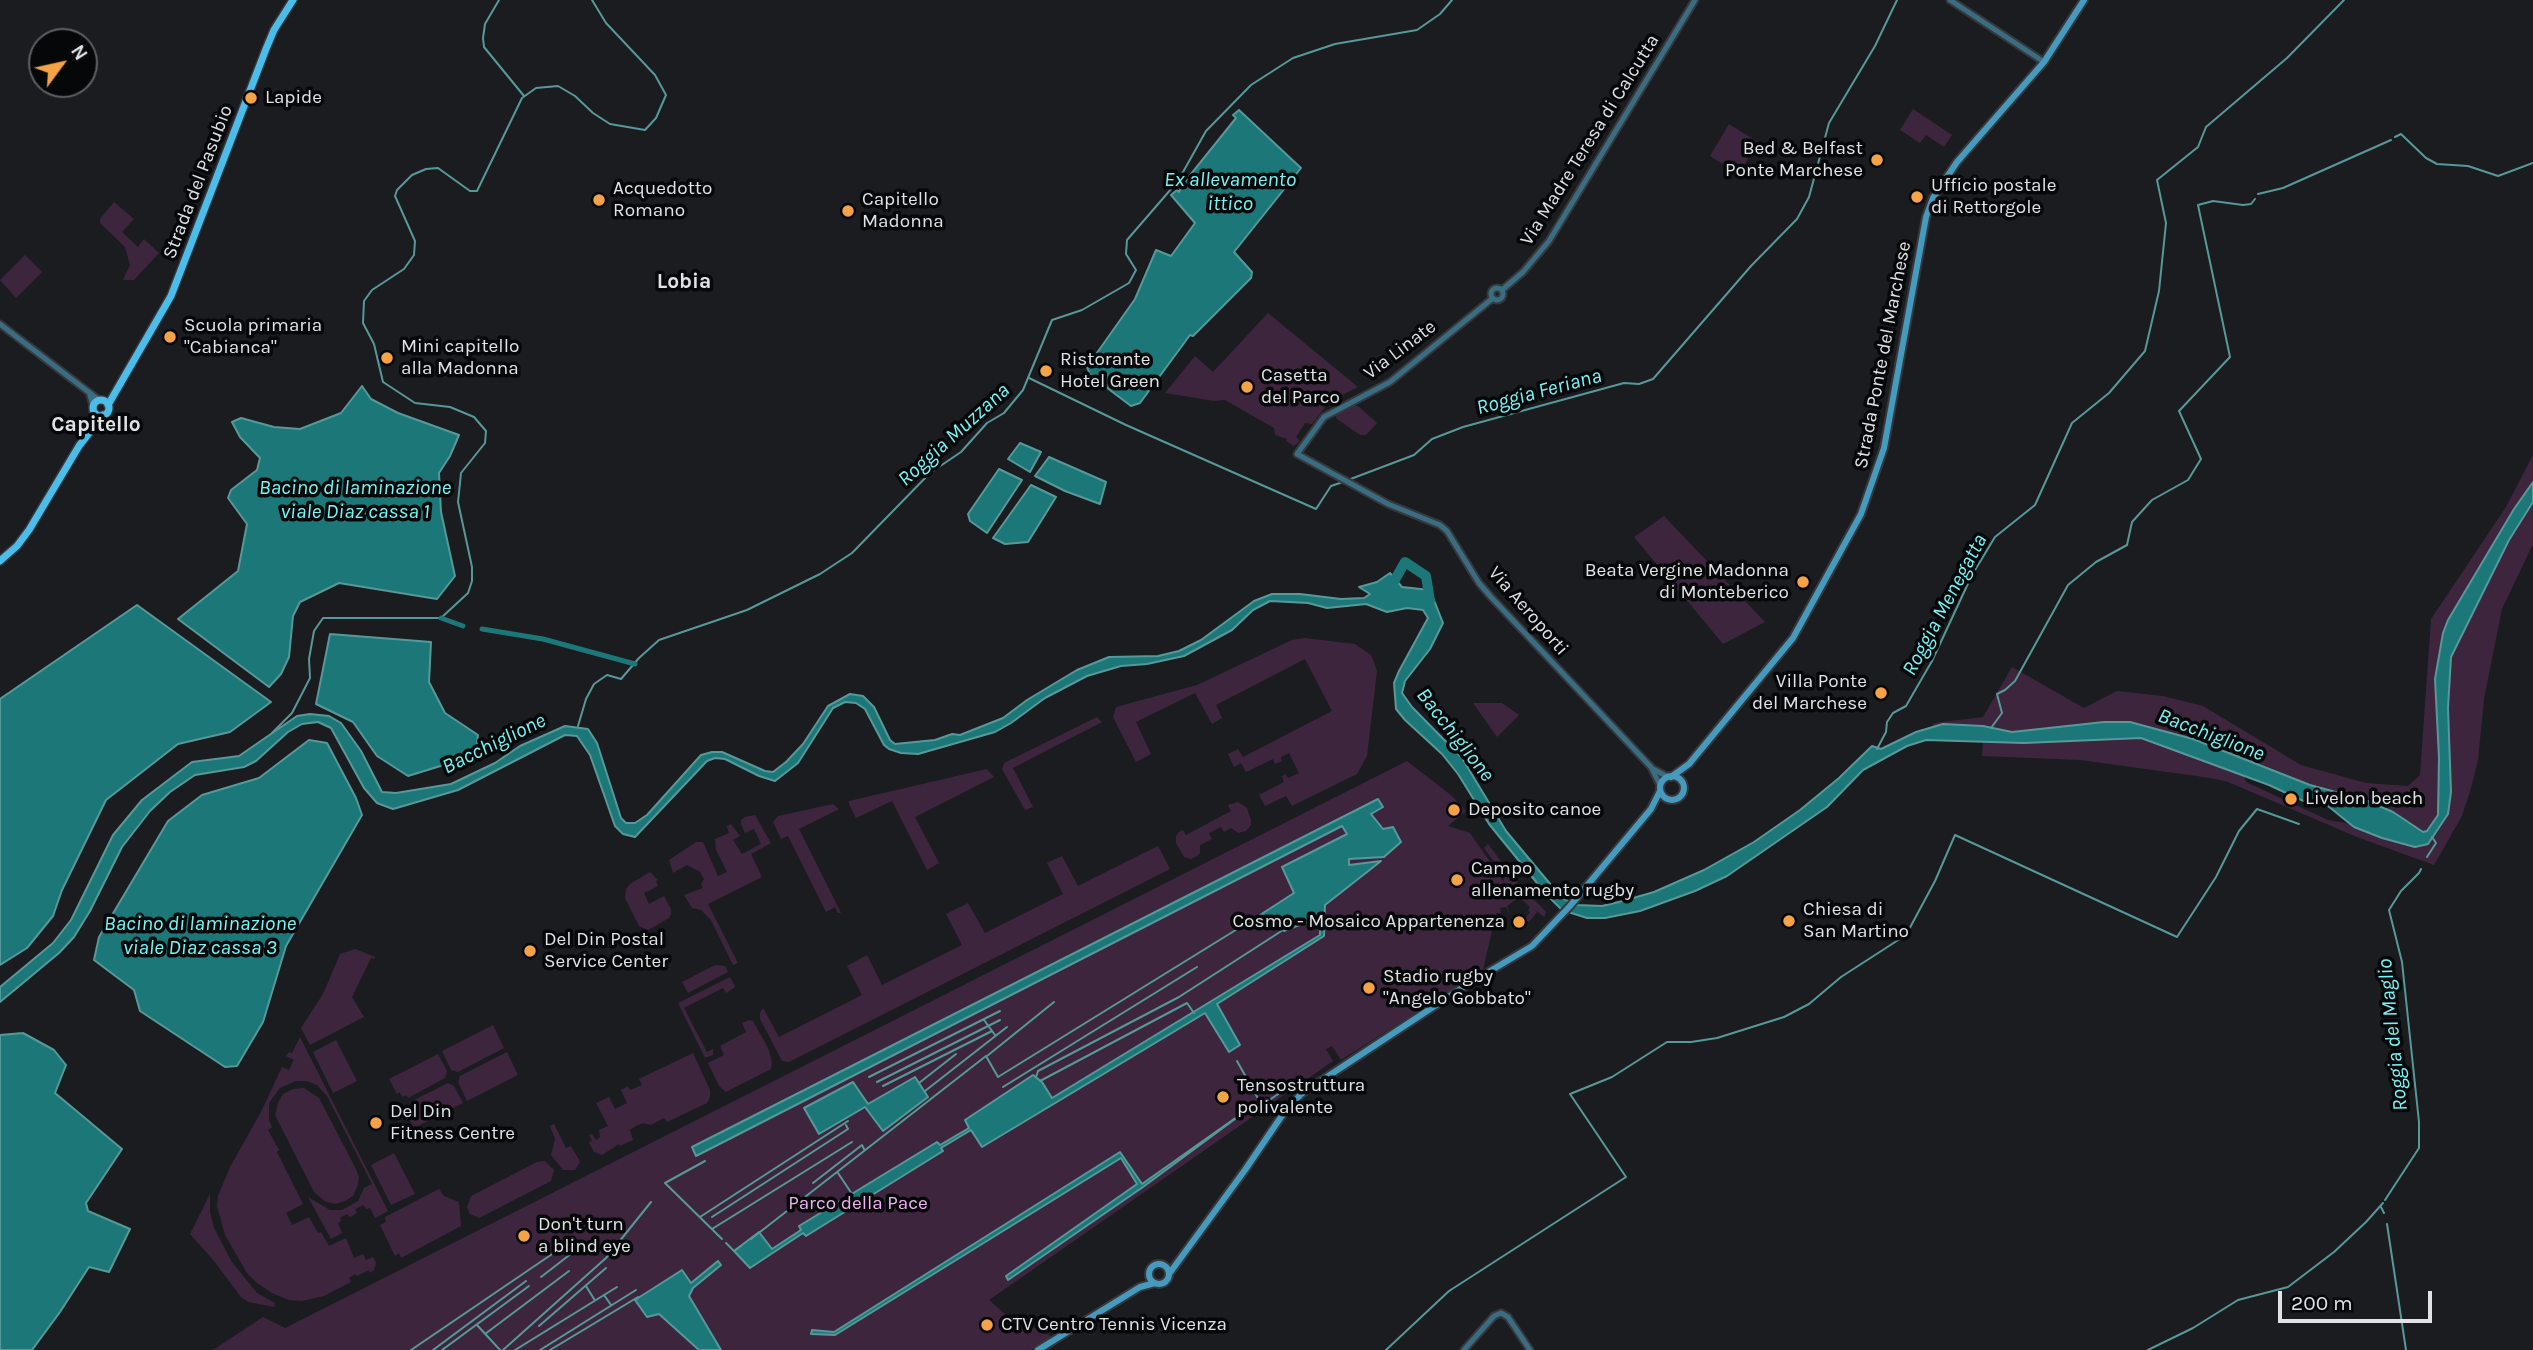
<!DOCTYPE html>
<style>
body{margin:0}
#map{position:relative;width:2533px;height:1350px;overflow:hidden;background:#1a1c20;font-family:Karla,sans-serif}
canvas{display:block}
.north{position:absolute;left:28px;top:28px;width:70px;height:70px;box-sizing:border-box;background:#060708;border:2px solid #5d5f60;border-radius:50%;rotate:57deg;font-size:19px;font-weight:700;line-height:28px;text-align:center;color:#e0e2e5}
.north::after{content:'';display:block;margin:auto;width:24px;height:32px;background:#f6a247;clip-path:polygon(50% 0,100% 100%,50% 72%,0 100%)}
.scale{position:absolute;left:2278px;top:1291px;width:154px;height:32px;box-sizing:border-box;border:4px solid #e0e2e5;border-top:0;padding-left:9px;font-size:21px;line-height:24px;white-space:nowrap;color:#e0e2e5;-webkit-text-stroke:5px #060708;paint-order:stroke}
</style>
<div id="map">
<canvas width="2533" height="1350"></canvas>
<div class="north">N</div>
<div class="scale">200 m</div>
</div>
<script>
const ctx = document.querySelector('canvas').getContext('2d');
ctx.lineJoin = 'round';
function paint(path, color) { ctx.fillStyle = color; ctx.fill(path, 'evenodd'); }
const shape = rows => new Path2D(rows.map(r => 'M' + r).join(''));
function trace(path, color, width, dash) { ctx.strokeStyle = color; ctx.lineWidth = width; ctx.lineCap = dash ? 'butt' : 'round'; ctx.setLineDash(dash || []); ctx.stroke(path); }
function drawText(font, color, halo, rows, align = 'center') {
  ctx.font = font + ' Karla,sans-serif'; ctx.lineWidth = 7; ctx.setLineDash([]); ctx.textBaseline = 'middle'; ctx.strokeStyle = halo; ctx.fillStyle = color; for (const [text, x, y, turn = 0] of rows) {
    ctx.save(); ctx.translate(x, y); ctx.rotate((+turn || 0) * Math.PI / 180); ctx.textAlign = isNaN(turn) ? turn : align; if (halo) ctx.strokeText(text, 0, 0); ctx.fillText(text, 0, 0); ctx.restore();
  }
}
const green = shape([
 [1913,109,1952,135,1944,147,1926,135,1920,143,1900,130],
 [1729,124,1758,142,1739,174,1710,156],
 [114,202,134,219,122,232,138,247,144,239,159,253,134,280,123,280,130,265,125,247,100,223,100,219],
 [25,255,42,272,16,298,0,280],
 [1268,313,1358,387,1330,401,1312,424,1305,423,1296,437,1300,441,1294,446,1286,441,1287,439,1275,435,1274,428,1225,400,1214,401,1165,393,1195,356,1213,372],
 [1354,406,1358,406,1377,423,1366,435,1360,435,1337,419,1335,415],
 [2533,455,2533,482,2514,509,2448,619,2435,679,2439,758,2438,815,2427,831,2420,832,2393,812,2310,785,2193,739,2130,722,2104,722,2012,732,1954,724,1932,726,1934,723,1983,717,2012,667,2084,708,2117,691,2163,696,2203,706,2301,765,2366,783,2408,786,2420,775,2431,619,2506,507],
 [2533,502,2533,544,2502,609,2484,699,2478,760,2471,788,2462,816,2434,865,2357,837,2228,782,2211,778,2080,760,1982,756,1983,741,2024,743,2141,738,2244,776,2246,782,2328,820,2351,824,2382,838,2415,847,2428,844,2451,792,2448,708,2451,657,2509,540],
 [1664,516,1765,622,1723,644,1634,537],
 [1305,638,1355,644,1371,655,1374,662,1377,671,1367,756,1357,774,1292,806,1286,796,1265,806,1259,795,1284,782,1282,776,1285,774,1288,778,1299,773,1289,753,1281,757,1282,761,1275,764,1273,759,1246,772,1241,763,1234,767,1228,754,1238,749,1243,757,1332,711,1305,659,1216,705,1222,718,1212,724,1195,693,1136,722,1151,754,1136,762,1113,717,1116,707,1197,685,1292,640],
 [1473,703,1502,703,1519,715,1497,737],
 [1097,717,1102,722,1013,768,1033,807,1025,810,1002,769,1004,763],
 [1407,761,1452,796,1466,811,1448,826,1470,833,1504,882,1503,874,1484,848,1488,844,1516,881,1546,912,1544,917,1533,908,1537,912,1529,922,1525,919,1530,912,1528,910,1530,907,1519,897,1507,906,1510,916,1506,907,1500,908,1501,913,1496,913,1497,923,1494,922,1483,970,1341,1060,1332,1046,1326,1049,1333,1061,989,1300,1005,1314,1051,1336,1031,1350,213,1350,263,1317,285,1328],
 [987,769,994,777,915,817,939,863,927,870,892,801,856,818,849,804,849,801],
 [1238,802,1247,808,1251,820,1251,825,1246,831,1238,833,1231,828,1224,832,1221,827,1209,833,1212,839,1200,845,1200,853,1197,856,1191,859,1184,857,1176,843,1176,836,1179,832,1183,830,1186,835,1231,811,1228,805],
 [833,804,839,809,799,829,841,913,838,913,835,907,826,912,788,836,781,839,773,822,778,816],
 [755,815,771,843,751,854,762,877,708,904,738,963,733,965,711,920,701,910,692,908,684,895,703,888,701,884,704,879,700,872,687,865,673,873,669,860,696,842,703,842,718,876,727,872,716,850,715,839,729,833,727,826,731,824,740,836,733,840,742,854,761,844,754,829,745,833,741,824,741,820,745,817],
 [1158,846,1170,869,789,1062,782,1061,760,1019,760,1013,763,1008,779,1037,862,995,847,966,867,955,882,985,962,945,946,914,968,903,985,933,1063,894,1047,863,1062,856,1078,886],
 [650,872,658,880,656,881,658,886,644,893,649,904,664,896,671,909,671,914,669,918,648,930,639,926,625,898,626,889,630,884],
 [355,949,375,957,374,959,371,958,352,997,364,1017,310,1045,301,1028,323,994,340,954],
 [715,965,725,966,728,972,688,993,682,982],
 [730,977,735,986,734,988,726,993,723,988,684,1008,707,1052,713,1049,713,1055,705,1058,678,1003],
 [749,1020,753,1021,768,1048,772,1062,771,1069,726,1092,719,1086,708,1063,724,1055,720,1046,746,1032,742,1023],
 [493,1025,504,1048,458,1072,451,1070,442,1051],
 [300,1037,388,1211,375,1218,370,1208,367,1209,363,1205,355,1209,357,1213,350,1217,347,1214,340,1218,341,1221,338,1223,342,1233,331,1239,308,1197,330,1210,342,1210,358,1201,364,1188,372,1184,327,1096,317,1085,306,1081,296,1081,280,1088,269,1103,269,1120,272,1127,268,1130,279,1150,277,1152,303,1204,286,1213,292,1225,309,1217,318,1233,321,1232,329,1246,346,1238,354,1258,363,1254,366,1260,373,1257,376,1263,374,1270,370,1273,369,1270,357,1276,355,1274,349,1278,351,1282,324,1296,302,1301,289,1300,272,1293,257,1283,247,1273,225,1235,217,1206,218,1196,230,1167,261,1112,282,1067,289,1070,294,1060,286,1056,289,1052,292,1053],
 [336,1040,357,1081,333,1093,313,1052],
 [507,1052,518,1075,467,1101,458,1082,460,1076],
 [693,1053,710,1090,710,1097,707,1103,667,1122,664,1118,651,1125,643,1123,636,1126,630,1130,633,1140,620,1146,619,1144,602,1155,594,1152,589,1143,592,1140,589,1135,592,1134,596,1140,600,1137,599,1130,608,1126,596,1103,609,1097,615,1109,627,1103,621,1090,628,1086,630,1090,642,1085,639,1079],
 [438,1054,447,1071,445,1078,408,1098,406,1095,402,1097,400,1092,397,1094,389,1079],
 [448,1083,454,1086,463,1103,414,1128,407,1114,410,1112,407,1108,411,1105,410,1102],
 [304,1088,319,1098,356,1169,359,1177,357,1187,353,1196,345,1201,336,1204,326,1202,314,1192,275,1115,278,1103,283,1094,293,1089],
 [554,1124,566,1148,571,1146,578,1158,580,1162,575,1170,563,1170,551,1155,555,1139,550,1126],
 [394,1153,415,1194,391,1205,371,1165],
 [545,1161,554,1170,551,1181,479,1218,470,1214,467,1207,471,1196,537,1162],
 [439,1189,444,1196,459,1202,461,1226,401,1258,399,1253,395,1256,380,1225,386,1222,385,1217],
 [210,1194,210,1212,214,1228,232,1262,257,1293,275,1303,274,1307,248,1302,241,1297,214,1261,190,1234]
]);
const water = shape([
 [1239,110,1301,168,1234,252,1252,272,1251,278,1193,336,1190,335,1140,403,1131,406,1090,375,1087,367,1135,299,1156,250,1171,256,1195,223,1171,195,1177,190,1179,192,1183,184,1236,118,1233,115,1239,110],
 [362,386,371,399,398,413,459,435,450,456,439,473,441,512,455,576,437,599,339,583,300,602,293,616,289,657,281,674,269,687,178,619,238,571,247,524,228,498,231,490,257,470,260,458,240,437,232,422,241,418,274,427,300,429,341,413,362,386],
 [1020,443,1041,452,1030,472,1008,459,1020,443],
 [1049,457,1106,482,1100,504,1065,491,1035,476,1049,457],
 [999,469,1022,480,987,533,970,521,968,514,999,469],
 [2533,482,2533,502,2509,540,2451,657,2448,708,2451,792,2448,814,2428,844,2415,847,2382,838,2354,827,2323,802,2310,804,2269,785,2141,738,2024,743,1926,740,1907,746,1863,770,1827,807,1727,876,1695,891,1640,911,1605,918,1587,918,1562,910,1546,894,1489,824,1458,774,1442,754,1405,720,1396,709,1394,683,1399,671,1428,618,1423,610,1407,608,1387,612,1366,604,1327,608,1308,603,1270,601,1253,610,1232,630,1184,656,1147,664,1121,666,1087,676,1045,698,1011,723,995,732,918,754,901,753,889,749,884,745,865,709,856,703,845,702,833,708,798,763,775,781,759,776,725,759,715,758,707,761,635,837,623,834,615,826,590,755,577,736,565,735,458,790,393,809,377,803,364,788,331,728,318,722,302,724,288,732,256,761,244,767,195,775,170,792,150,811,122,847,90,911,74,937,59,953,0,1002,0,987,53,943,71,920,113,835,142,800,192,762,239,756,297,716,310,714,329,716,341,723,361,751,382,792,396,793,451,784,495,763,520,746,565,726,588,729,597,743,621,818,626,823,635,823,647,815,701,755,712,752,722,752,765,771,773,772,786,762,803,744,828,706,850,694,863,696,874,707,890,740,895,744,935,740,952,734,960,735,1003,718,1027,700,1077,670,1109,657,1158,656,1179,651,1201,640,1254,601,1272,594,1300,594,1341,599,1364,598,1370,594,1359,587,1377,582,1390,573,1402,587,1430,590,1443,623,1430,649,1405,681,1402,693,1412,707,1462,758,1506,831,1561,897,1576,905,1602,906,1623,901,1654,892,1704,870,1754,842,1800,810,1839,778,1872,746,1881,749,1916,732,1943,724,1983,726,2012,732,2104,722,2130,722,2193,739,2310,785,2365,800,2393,812,2423,832,2427,831,2438,815,2439,758,2435,679,2443,633,2448,620,2514,509,2533,482],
 [1031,485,1056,497,1028,542,1005,544,993,538,1031,485],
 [137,605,271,702,230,732,178,744,106,800,62,890,53,916,27,948,0,965,0,699,137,605],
 [330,634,431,642,429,682,445,713,478,735,476,755,408,776,377,756,353,722,316,704,330,634],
 [309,740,327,743,356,798,362,815,286,946,263,1022,237,1066,225,1067,140,1011,134,990,94,960,99,937,168,821,202,795,259,778,309,740],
 [1378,799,1383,807,1371,814,1383,829,1393,827,1401,842,1384,857,1349,859,1349,865,1381,861,1325,905,1324,936,1217,1004,1240,1045,1229,1052,1205,1013,982,1147,971,1130,941,1148,943,1151,806,1236,803,1233,750,1268,734,1251,759,1232,772,1249,801,1230,799,1226,937,1142,940,1145,969,1128,965,1120,1033,1075,1042,1082,1052,1098,1320,935,1320,917,1284,931,1276,920,1267,924,1260,915,1294,893,1282,867,1347,834,1342,826,696,1156,692,1147,1378,799],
 [23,1033,54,1050,66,1065,55,1093,122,1149,86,1203,88,1211,130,1229,109,1272,89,1267,60,1312,32,1350,0,1350,0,1035,23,1033],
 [915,1077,928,1097,883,1131,865,1107,819,1134,804,1108,853,1082,868,1104,915,1077],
 [1258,1102,1143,1187,1008,1280,1006,1276,1137,1184,1121,1158,835,1335,811,1334,812,1330,834,1332,1120,1152,1142,1184,1258,1102],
 [718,1261,721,1265,693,1288,689,1296,721,1350,699,1350,659,1314,647,1317,635,1300,682,1270,691,1283,718,1261]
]);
const stream = shape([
 [499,0,485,24,483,38,484,47,524,96],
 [2395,137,2401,134,2426,158,2437,164,2468,166,2498,176,2533,163],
 [2258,194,2283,188,2391,140],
 [1029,378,1126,425,1316,509,1331,486,1343,482],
 [1348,480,1414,455,1432,439,1463,427,1624,383,1639,384,1653,379,1751,266,1797,219,1809,197,1829,123,1875,46,1897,0],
 [578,726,586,699,594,684,607,675,621,679,639,658,659,640,747,610,820,574,852,553,930,473,961,452,987,423,1004,413,1023,390,1052,320,1082,310,1129,283,1136,270,1126,254,1127,240,1178,181,1206,131,1251,85,1293,58,1335,44,1417,30,1440,14,1452,0],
 [1991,728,2002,713,1997,694,2005,690,2015,681,2068,585,2096,562,2127,545,2132,522,2152,500,2188,480,2201,459,2179,411,2230,357,2198,205,2213,201,2243,205,2251,204,2255,199],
 [272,733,292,713,310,678,309,659,314,631,323,618,441,618,468,593,472,581,472,567,458,502,461,473,485,443,486,431,474,417,450,407,415,403,383,382,374,344,363,323,364,301,372,290,404,269,414,255,415,241,395,196,397,190,412,175,426,169,438,168,470,191,477,191,522,98,536,88,558,86,575,96,593,113,610,124,645,130,656,118,666,95,655,75,606,23,592,0],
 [1877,749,1886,732,1887,722,1893,713,1906,706,1932,661,1972,575,1995,537,2035,505,2072,423,2109,393,2145,351,2159,291,2166,223,2157,180,2198,147,2206,127,2287,58,2344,0],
 [2427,857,2436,843,2432,837],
 [984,1020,995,1035],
 [987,1056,1054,1002],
 [1237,1061,1260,1102],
 [869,1077,1000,1011],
 [1036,1077,1038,1071,1179,997,1283,930],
 [1040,1081,1187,1003,1194,1013],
 [877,1082,1000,1020],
 [919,1083,956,1054],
 [883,1086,992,1031],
 [1003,1087,1197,967],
 [925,1091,1007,1027],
 [1258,1103,1260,1102,1262,1105,1293,1084],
 [705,1161,665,1183,722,1239],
 [838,1173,852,1194],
 [813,1183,862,1145,864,1149],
 [2385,1200,2419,1148,2419,1122,2402,962,2389,910,2401,891,2419,873,2421,869],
 [2381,1207,2384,1213],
 [700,1217,848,1121],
 [712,1217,848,1129,846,1125],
 [2387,1224,2406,1350],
 [712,1229,852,1142],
 [751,1239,986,1056,998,1077,1260,915],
 [726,1243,734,1251,741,1246],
 [541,1277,572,1253],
 [586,1286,594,1299],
 [604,1295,611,1305],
 [477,1325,500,1350],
 [539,1326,606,1268],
 [485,1334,569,1271],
 [411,1350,561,1248],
 [433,1350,526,1281],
 [442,1350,529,1286],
 [503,1350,606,1258,651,1202],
 [515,1350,617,1287],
 [540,1350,636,1290],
 [550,1350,638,1297],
 [1386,1350,1449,1291,1626,1177,1570,1094,1612,1077,1667,1042,1691,1042,1717,1038,1784,1017,1809,1004,1841,977,1906,935,1935,881,1955,835,2177,937,2216,877,2239,831,2257,809,2299,824],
 [2148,1350,2193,1328,2238,1300,2288,1287,2334,1252,2366,1222,2383,1203]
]);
const canal = shape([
 [441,618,463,626],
 [482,629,543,639,635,664]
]);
const river = shape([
 [1389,590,1405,562,1426,576,1430,601]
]);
const tertiary = shape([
 [1950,0,2044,62],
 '1491 294a6 6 0 1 1 12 0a6 6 0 1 1-12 0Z',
 [1502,290,1523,272,1549,241,1695,0],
 [1493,298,1390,382,1324,417,1297,454,1388,504,1440,525,1447,531,1479,583,1491,597,1651,767,1660,785],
 [0,324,99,400],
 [90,395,93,406],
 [1653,769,1668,777],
 [1464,1350,1494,1316,1501,1313,1508,1317,1530,1350]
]);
const secondary = shape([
 '1660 788a12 12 0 1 1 24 0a12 12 0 1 1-24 0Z',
 [1671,777,1689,764,1793,638,1861,514,1884,448,1926,217,1933,198,1957,162,2044,62,2084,0],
 '1149 1274a10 10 0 1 1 20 0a10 10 0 1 1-20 0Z',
 [1169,1274,1245,1170,1281,1117,1301,1094,1465,986,1532,946,1570,906,1651,809,1660,791],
 [1038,1350,1140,1287,1155,1283]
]);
const primary = shape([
 '93 408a8 8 0 1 1 16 0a8 8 0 1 1-16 0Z',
 [108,405,171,296,266,49,274,30,293,0],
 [0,561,17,546,29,530,79,446,103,415]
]);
const markers = [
 [251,98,7,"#f6a247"],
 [1877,160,7,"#f6a247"],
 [1917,197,7,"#f6a247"],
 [599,200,7,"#f6a247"],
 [848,211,7,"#f6a247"],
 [170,337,7,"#f6a247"],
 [387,358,7,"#f6a247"],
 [1046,371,7,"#f6a247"],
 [1247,387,7,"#f6a247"],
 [1803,582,7,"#f6a247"],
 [1881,693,7,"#f6a247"],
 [2291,799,7,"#f6a247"],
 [1454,810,7,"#f6a247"],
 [1457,880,7,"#f6a247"],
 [1789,921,7,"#f6a247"],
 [1519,922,7,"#f6a247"],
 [530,951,7,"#f6a247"],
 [1369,988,7,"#f6a247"],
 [1223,1097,7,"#f6a247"],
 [376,1123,7,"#f6a247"],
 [524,1236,7,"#f6a247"],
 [987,1325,7,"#f6a247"]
];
const poiNames = [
 ["Lapide",265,98],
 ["Bed & Belfast",1863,149,"right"],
 ["Ponte Marchese",1863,171,"right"],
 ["Ufficio postale",1931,186],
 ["di Rettorgole",1931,208],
 ["Acquedotto",613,189],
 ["Romano",613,211],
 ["Capitello",862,200],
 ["Madonna",862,222],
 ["Scuola primaria",184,326],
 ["\"Cabianca\"",184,348],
 ["Mini capitello",401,347],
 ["alla Madonna",401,369],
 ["Ristorante",1060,360],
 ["Hotel Green",1060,382],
 ["Casetta",1261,376],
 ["del Parco",1261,398],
 ["Beata Vergine Madonna",1789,571,"right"],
 ["di Monteberico",1789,593,"right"],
 ["Villa Ponte",1867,682,"right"],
 ["del Marchese",1867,704,"right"],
 ["Livelon beach",2305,799],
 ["Deposito canoe",1468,810],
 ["Campo",1471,869],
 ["allenamento rugby",1471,891],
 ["Chiesa di",1803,910],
 ["San Martino",1803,932],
 ["Cosmo - Mosaico Appartenenza",1505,922,"right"],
 ["Del Din Postal",544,940],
 ["Service Center",544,962],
 ["Stadio rugby",1383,977],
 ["\"Angelo Gobbato\"",1383,999],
 ["Tensostruttura",1237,1086],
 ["polivalente",1237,1108],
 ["Del Din",390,1112],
 ["Fitness Centre",390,1134],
 ["Don't turn",538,1225],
 ["a blind eye",538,1247],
 ["CTV Centro Tennis Vicenza",1001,1325]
];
const streetNames = [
 ["Via Madre Teresa di Calcutta",1590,140,-58],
 ["Strada del Pasubio",198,182,-69],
 ["Via Linate",1400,350,-37],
 ["Strada Ponte del Marchese",1883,355,-79],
 ["Via Aeroporti",1528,611,49]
];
const parkNames = [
 ["Parco della Pace",858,1204]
];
const waterNames = [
 ["Ex allevamento",1230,180],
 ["ittico",1230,204],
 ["Roggia Feriana",1539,392,-15],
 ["Roggia Muzzana",954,435,-42],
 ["Bacino di laminazione",355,488],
 ["viale Diaz cassa 1",355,512],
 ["Roggia Menegatta",1945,605,-62],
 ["Bacchiglione",1455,735,52],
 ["Bacchiglione",2211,735,21],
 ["Bacchiglione",494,744,-26],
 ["Bacino di laminazione",200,924],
 ["viale Diaz cassa 3",200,948],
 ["Roggia del Maglio",2393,1035,-96]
];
const neighbourhoodNames = [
 ["Lobia",684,282],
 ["Capitello",96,425]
];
paint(green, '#3d263d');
paint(water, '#1c7878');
trace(water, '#579899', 2);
trace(stream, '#579899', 2);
trace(canal, '#1c7878', 5);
trace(river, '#1c7878', 10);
trace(tertiary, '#36383c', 9);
trace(secondary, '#36383c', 10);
trace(primary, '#36383c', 10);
trace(tertiary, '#3a6c82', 5);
trace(secondary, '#459abd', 6);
trace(primary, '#4cbdeb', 7);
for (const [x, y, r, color] of markers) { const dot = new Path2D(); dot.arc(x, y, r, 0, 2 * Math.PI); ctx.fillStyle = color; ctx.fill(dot); trace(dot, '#060708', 2.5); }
drawText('19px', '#e0e2e5', '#060708', poiNames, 'left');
drawText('19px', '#e0e2e5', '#060708', streetNames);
drawText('19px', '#f2b2f2', '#060708', parkNames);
drawText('italic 21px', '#78f4f5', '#060708', waterNames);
drawText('bold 21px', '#e0e2e5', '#060708', neighbourhoodNames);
</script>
